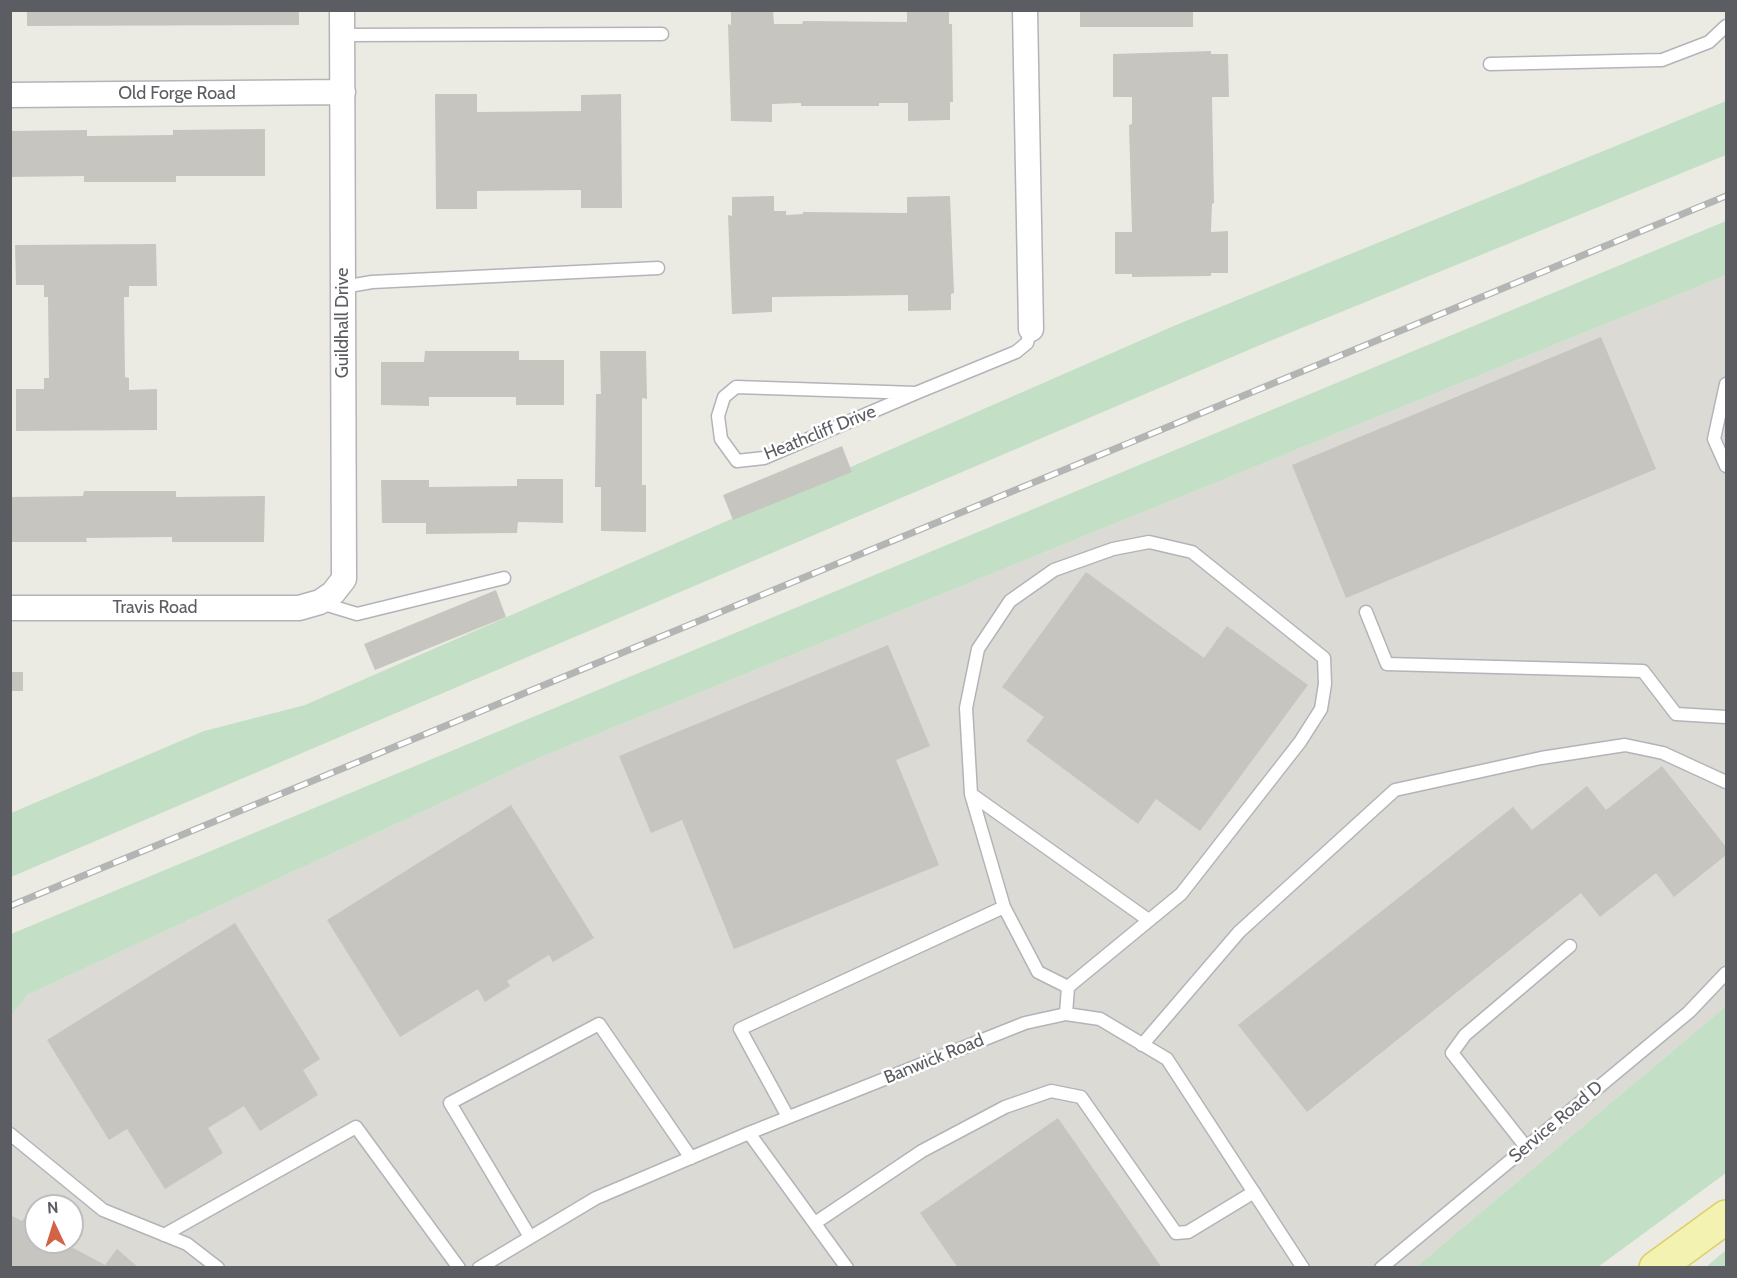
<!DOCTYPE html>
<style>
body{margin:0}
#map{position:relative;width:1737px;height:1278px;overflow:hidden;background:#ecebe3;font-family:Cabin,sans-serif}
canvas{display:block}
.frame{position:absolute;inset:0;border:12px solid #5b5d62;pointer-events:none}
.north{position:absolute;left:24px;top:1194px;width:60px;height:60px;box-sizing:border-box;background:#fff;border:2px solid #bdbec0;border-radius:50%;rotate:356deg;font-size:16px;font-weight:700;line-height:24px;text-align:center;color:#5b5d62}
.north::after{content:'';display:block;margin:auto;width:21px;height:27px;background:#d26344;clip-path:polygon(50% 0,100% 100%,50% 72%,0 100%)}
</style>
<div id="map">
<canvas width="1737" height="1278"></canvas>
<div class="frame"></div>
<div class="north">N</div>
</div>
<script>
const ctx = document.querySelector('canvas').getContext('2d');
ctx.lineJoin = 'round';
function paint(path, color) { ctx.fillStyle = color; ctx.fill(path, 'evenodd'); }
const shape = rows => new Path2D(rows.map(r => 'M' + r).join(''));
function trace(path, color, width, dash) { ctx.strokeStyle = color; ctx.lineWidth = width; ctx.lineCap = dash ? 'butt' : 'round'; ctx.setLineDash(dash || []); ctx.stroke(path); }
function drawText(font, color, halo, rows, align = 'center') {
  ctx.font = font + ' Cabin,sans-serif'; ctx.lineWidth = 5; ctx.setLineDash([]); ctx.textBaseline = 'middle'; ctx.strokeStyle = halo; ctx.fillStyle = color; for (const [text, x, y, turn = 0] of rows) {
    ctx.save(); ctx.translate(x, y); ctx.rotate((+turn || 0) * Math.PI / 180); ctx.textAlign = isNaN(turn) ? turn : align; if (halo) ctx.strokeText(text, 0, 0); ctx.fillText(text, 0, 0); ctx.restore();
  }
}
const industrial = shape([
 [1726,275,1726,1006,1416,1267,11,1267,10,1016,27,995,536,759],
 [36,1206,72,1206,72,1242,36,1242]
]);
const green = shape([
 [1726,101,1726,155,1265,343,11,877,11,813,204,731,305,705,1176,325],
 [1726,221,1726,275,536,759,27,995,11,1016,11,934],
 [1726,1006,1726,1173,1598,1267,1416,1267],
 [1726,1250,1726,1267,1706,1267]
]);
const building = shape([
 [27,10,299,10,299,25,27,26],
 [731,10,773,10,774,24,802,24,803,21,907,22,907,10,949,10,949,24,952,24,953,102,950,102,950,120,908,121,908,103,879,103,879,106,801,106,801,103,772,104,772,122,731,121,728,24,731,25],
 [1080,10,1193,10,1193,27,1080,27],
 [1211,51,1211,54,1228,54,1229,97,1212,97,1214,203,1212,204,1211,232,1228,231,1228,273,1211,273,1211,276,1132,277,1132,274,1115,274,1115,232,1132,232,1129,125,1132,124,1132,97,1113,97,1113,54],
 [435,94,477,94,477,112,581,111,581,95,621,94,622,208,581,208,581,190,477,191,477,209,436,209],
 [265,129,265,176,176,176,176,182,84,182,84,176,10,177,10,131,87,130,87,136,173,135,173,130],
 [774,196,774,211,786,211,786,215,803,214,803,212,907,213,907,197,950,196,954,293,951,294,951,310,908,311,908,295,772,297,772,312,732,314,728,215,732,216,732,197],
 [156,244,157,286,129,286,129,297,124,297,125,377,129,378,129,390,157,389,157,430,16,431,16,389,44,389,44,378,49,378,48,297,44,297,44,285,16,285,15,245],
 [1601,337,1656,469,1346,598,1292,465],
 [425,351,519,351,519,360,564,360,564,405,516,405,516,397,429,397,429,406,381,405,381,362,424,362],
 [600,351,646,351,647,399,642,398,642,485,646,485,646,532,601,531,601,487,595,487,596,394,601,394],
 [842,446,852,472,733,520,723,495],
 [517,479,563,479,563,523,518,522,517,533,426,534,426,523,382,523,381,480,429,480,429,487,517,486],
 [84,491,176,491,176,497,265,496,264,542,172,542,172,537,86,538,87,542,10,542,10,497,83,496],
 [1086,572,1204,658,1227,626,1308,685,1200,831,1156,799,1138,824,1026,741,1044,717,1002,687],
 [496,590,506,617,375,670,364,644],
 [888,645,930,746,896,760,939,865,734,949,682,820,651,833,619,756],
 [10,672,23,672,23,691,10,691],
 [1662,766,1726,847,1726,855,1674,897,1656,873,1600,917,1581,893,1307,1112,1238,1025,1513,807,1532,830,1587,786,1606,810],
 [511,805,594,938,553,962,549,955,507,981,510,986,485,1002,478,989,400,1037,327,920],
 [235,923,320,1059,303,1070,318,1095,260,1131,244,1106,208,1128,223,1153,165,1189,127,1129,109,1140,47,1040],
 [1058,1118,1162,1268,958,1268,920,1213],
 [36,1205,36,1242,62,1242,105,1265,117,1249,139,1268,10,1268,10,1215,22,1221]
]);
const service = shape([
 [342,35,662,34],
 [1490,64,1662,60,1709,42,1726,26],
 [343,287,372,282,658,268],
 [1726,384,1714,439,1726,466],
 [916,393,764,458,737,461,721,439,718,416,724,397,736,387,916,393,1016,352,1027,343,1031,329],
 [321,603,357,614,504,578],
 [1366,612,1387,664,1643,671,1676,714,1726,717],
 [971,794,1147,919],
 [1066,1014,1068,987,1181,894,1300,742,1321,709,1325,684,1324,658,1192,552,1149,542,1113,549,1054,570,1010,601,978,649,966,708,971,794,1004,907,1038,972,1068,987],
 [1142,1045,1239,932,1395,790,1541,758,1625,745,1663,753,1726,782],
 [788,1117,740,1029,1004,907],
 [749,1133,847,1268],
 [10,1134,103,1210,187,1244,218,1268],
 [1526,1147,1452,1053,1465,1035,1570,946],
 [815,1223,922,1151,1005,1107,1051,1091,1081,1097,1176,1233,1188,1232,1254,1192],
 [164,1235,356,1127,459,1268],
 [530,1237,450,1103,599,1024,691,1158],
 [479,1268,596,1198,749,1133,1025,1023,1066,1014,1100,1019,1167,1059,1303,1268],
 [1381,1268,1689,1012,1726,973]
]);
const minor = shape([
 [1025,10,1031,329],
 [10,95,343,92],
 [10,608,299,608,320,602,333,593,344,579,342,10]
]);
const primary = shape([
 [1656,1268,1726,1217]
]);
const rail = shape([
 [10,906,1726,196]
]);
const streetNames = [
 ["Old Forge Road",177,94],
 ["Guildhall Drive",343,323,-90],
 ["Heathcliff Drive",820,433,-22],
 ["Travis Road",155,608],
 ["Banwick Road",934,1059,-22],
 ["Service Road D",1556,1122,-40]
];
paint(industrial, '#dbdad5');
paint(green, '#c3e0c7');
paint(building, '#c7c5c0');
trace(service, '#b3b4b9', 15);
trace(minor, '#b3b4b9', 27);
trace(primary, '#dece6a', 36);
trace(service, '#fff', 12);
trace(minor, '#fff', 24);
trace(primary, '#f4f2b0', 33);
trace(rail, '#b3b4b4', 7);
trace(rail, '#fff', 4.5, [14]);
drawText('18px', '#5b5d62', '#fff', streetNames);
</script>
